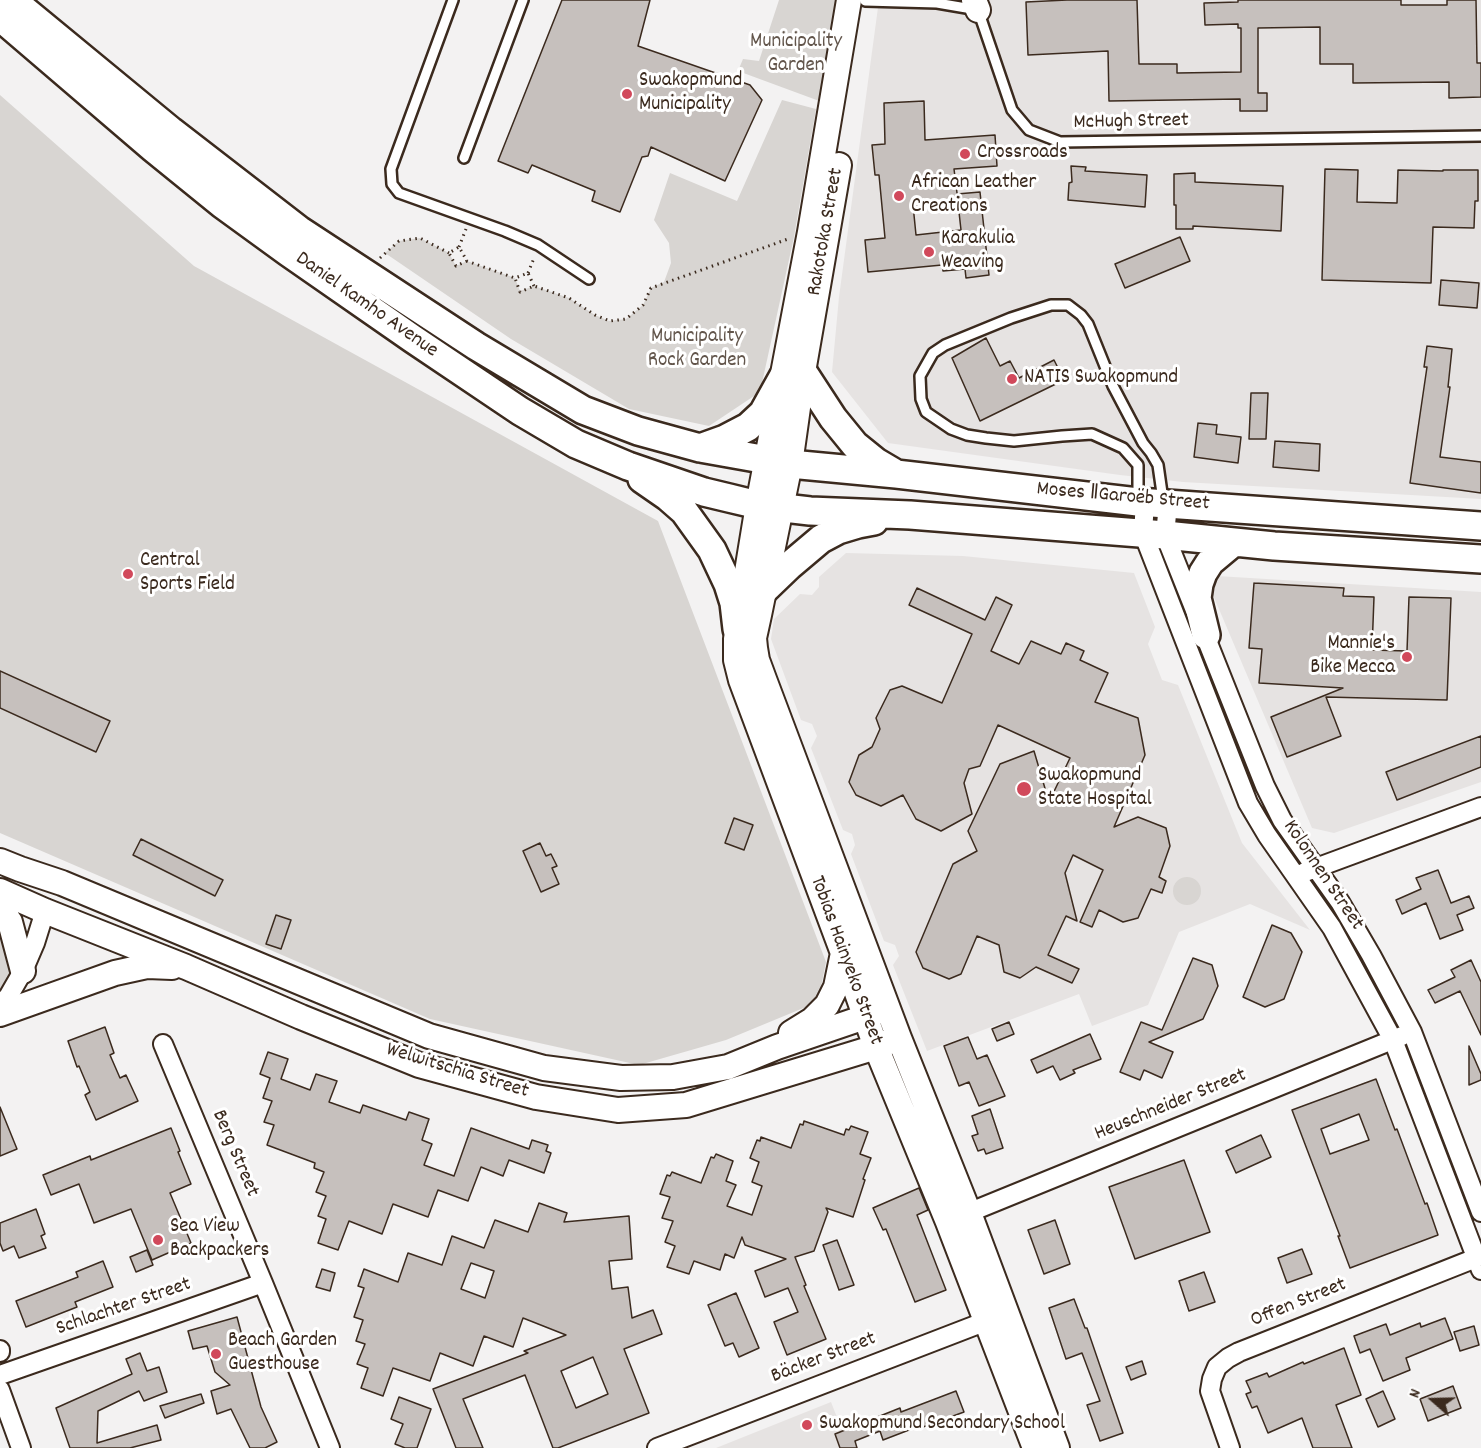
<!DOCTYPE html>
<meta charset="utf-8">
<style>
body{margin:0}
#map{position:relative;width:1481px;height:1448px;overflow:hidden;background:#f3f2f2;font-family:Dekko,sans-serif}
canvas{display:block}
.north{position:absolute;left:1403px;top:1370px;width:60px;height:60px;-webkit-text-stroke:4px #fff;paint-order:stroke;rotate:290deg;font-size:16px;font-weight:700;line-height:24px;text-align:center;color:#3b2a1e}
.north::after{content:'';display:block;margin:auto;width:21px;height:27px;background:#3b2a1e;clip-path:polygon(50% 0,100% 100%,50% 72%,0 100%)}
</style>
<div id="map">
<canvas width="1481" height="1448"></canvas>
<div class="north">N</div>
</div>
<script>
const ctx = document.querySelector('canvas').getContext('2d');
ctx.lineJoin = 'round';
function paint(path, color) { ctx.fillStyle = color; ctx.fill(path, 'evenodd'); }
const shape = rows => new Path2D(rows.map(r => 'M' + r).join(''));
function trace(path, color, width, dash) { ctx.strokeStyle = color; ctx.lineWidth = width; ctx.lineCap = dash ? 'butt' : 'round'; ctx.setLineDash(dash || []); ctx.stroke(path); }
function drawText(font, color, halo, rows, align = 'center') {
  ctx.font = font + ' Dekko,sans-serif'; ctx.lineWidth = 6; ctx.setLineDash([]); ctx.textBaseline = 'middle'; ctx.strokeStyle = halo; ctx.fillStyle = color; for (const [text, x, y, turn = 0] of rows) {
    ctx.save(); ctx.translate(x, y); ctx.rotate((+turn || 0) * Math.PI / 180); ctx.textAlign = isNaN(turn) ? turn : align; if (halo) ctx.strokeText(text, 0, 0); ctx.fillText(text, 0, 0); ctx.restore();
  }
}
const built = shape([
 [879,0,1481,0,1481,499,1183,482,1120,475,888,443,832,372,839,297],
 [846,553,963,556,1134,573,1155,627,1148,644,1162,680,1178,685,1242,843,1310,930,1250,904,1179,932,1148,1005,1092,1026,1079,994,927,1051,893,965,899,956,895,945,884,941,851,854,855,845,852,834,843,830,811,748,817,736,812,724,801,720,771,639,774,619,800,594,812,595,819,587,819,577],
 [1217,576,1481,592,1481,782,1334,833,1312,828,1213,595],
 [831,1402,849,1448,716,1448]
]);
const green = shape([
 [779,0,839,0,822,102,738,71,743,59,759,61],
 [0,95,194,266,658,521,826,962,818,1002,726,1040,639,1065,430,1019,0,833],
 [782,100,816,109,794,237,760,392,709,426,629,409,511,339,385,253,399,241,420,238,449,253,456,266,467,261,515,278,520,291,534,286,569,298,595,315,609,321,626,319,643,305,651,288,664,282,671,263,669,243,654,220,670,173,737,201],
 '1173 891a14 14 0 1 1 28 0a14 14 0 1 1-28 0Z',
 [0,920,14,969,0,995]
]);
const building = shape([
 [562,0,650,0,638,46,750,85,762,100,725,181,651,147,648,156,642,157,620,212,592,201,595,191,532,165,528,173,498,161,562,0],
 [1067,0,1137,0,1139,64,1177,64,1177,73,1241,72,1241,28,1238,28,1238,24,1205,25,1204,3,1238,2,1238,0,1401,0,1401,5,1447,5,1447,0,1476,0,1477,63,1481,63,1481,97,1449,98,1449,82,1353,83,1353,64,1320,64,1320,27,1258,28,1258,93,1267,93,1267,111,1240,111,1240,99,1109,101,1108,51,1028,55,1026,2,1067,0],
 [924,101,925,140,995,135,997,166,954,169,958,201,913,205,916,235,961,230,957,194,980,192,989,275,966,278,965,269,943,271,942,265,868,272,865,240,885,238,879,175,875,175,872,145,885,144,884,103,924,101],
 [1071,166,1086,167,1085,171,1147,175,1145,207,1068,200,1069,183,1072,182,1071,166],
 [1325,169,1358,170,1357,202,1397,203,1398,170,1443,171,1443,170,1478,170,1478,201,1475,201,1474,228,1433,227,1431,283,1322,280,1325,169],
 [1195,173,1195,182,1283,186,1281,231,1193,226,1193,229,1176,229,1176,205,1174,205,1174,174,1195,173],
 [1180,237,1190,261,1125,288,1115,264,1180,237],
 [1441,280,1479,283,1477,308,1439,305,1441,280],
 [986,338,1000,366,1010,361,1019,378,1054,360,1064,380,980,421,952,358,986,338],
 [1427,346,1452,349,1448,387,1450,387,1440,457,1481,462,1481,493,1410,483,1427,367,1424,367,1427,346],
 [1251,393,1268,393,1266,439,1249,439,1251,393],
 [1198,423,1217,425,1216,434,1241,437,1238,463,1194,457,1198,423],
 [1275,441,1320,444,1319,471,1273,467,1275,441],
 [1254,583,1344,588,1343,596,1374,597,1372,650,1407,651,1409,597,1451,598,1447,700,1326,697,1341,736,1287,757,1271,717,1343,688,1259,683,1262,649,1249,648,1254,583],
 [917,588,985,620,996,597,1012,605,991,651,1019,664,1031,641,1061,654,1066,643,1084,651,1080,660,1108,673,1095,702,1138,718,1145,755,1114,827,1138,817,1166,828,1170,846,1159,877,1166,881,1162,893,1151,889,1138,918,1123,922,1099,910,1092,927,1080,922,1103,870,1073,855,1065,873,1077,921,1066,916,1048,955,1079,969,1072,983,1036,967,1020,978,1004,972,999,945,977,936,961,974,949,979,923,968,916,952,953,864,977,851,968,831,1000,764,1034,751,1049,802,1070,758,998,725,980,766,969,769,964,783,972,814,941,831,916,819,903,795,881,806,856,795,849,782,859,755,872,747,880,729,876,718,890,690,902,686,942,703,972,634,909,605,917,588],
 [0,671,110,721,96,752,0,708,0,671],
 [1481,736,1481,767,1397,800,1386,772,1481,736],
 [734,818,753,825,744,850,725,843,734,818],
 [141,839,223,880,215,896,133,855,141,839],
 [540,843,546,856,551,854,557,866,552,868,559,884,541,892,523,851,540,843],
 [1438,870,1451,903,1469,896,1474,908,1457,915,1463,930,1440,939,1426,903,1402,914,1396,900,1421,889,1416,878,1438,870],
 [276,915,291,920,281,949,266,944,276,915],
 [1272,925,1291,933,1302,952,1284,999,1265,1007,1243,997,1272,925],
 [1193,958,1212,965,1218,986,1203,1019,1149,1042,1173,1052,1162,1078,1144,1070,1140,1080,1120,1072,1141,1022,1162,1030,1193,958],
 [1471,960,1481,982,1481,1035,1460,991,1435,1003,1428,990,1455,977,1451,970,1471,960],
 [1009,1022,1014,1034,997,1041,992,1029,1009,1022],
 [105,1027,114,1053,110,1055,120,1078,126,1075,138,1101,96,1120,85,1095,90,1092,79,1066,77,1067,68,1041,105,1027],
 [1090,1034,1101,1059,1073,1070,1075,1073,1060,1080,1053,1066,1037,1073,1031,1060,1090,1034],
 [968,1037,977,1059,987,1055,1005,1096,979,1106,969,1082,959,1086,944,1046,968,1037],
 [1469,1046,1481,1074,1481,1080,1469,1085,1469,1046],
 [268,1052,288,1059,281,1079,310,1090,316,1074,337,1081,329,1102,360,1113,363,1105,406,1120,409,1112,429,1119,422,1140,432,1144,424,1165,454,1176,471,1128,529,1149,532,1140,548,1145,546,1151,551,1153,544,1173,509,1160,503,1176,481,1167,468,1201,438,1190,428,1217,393,1204,382,1234,349,1221,338,1250,318,1243,326,1219,318,1216,326,1196,316,1192,324,1172,314,1168,315,1163,267,1145,274,1125,264,1122,272,1101,263,1098,270,1078,260,1074,268,1052],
 [1376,1079,1395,1130,1397,1129,1425,1204,1427,1203,1438,1235,1350,1268,1338,1236,1340,1236,1292,1110,1376,1079],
 [1359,1114,1369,1140,1330,1154,1321,1129,1359,1114],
 [0,1107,17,1149,0,1156,0,1107],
 [990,1109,1003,1148,986,1154,984,1149,978,1151,972,1136,978,1134,972,1116,990,1109],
 [804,1121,844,1135,846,1129,849,1130,851,1126,868,1132,860,1154,871,1158,863,1179,865,1180,853,1217,826,1208,828,1212,814,1251,795,1257,806,1285,804,1286,826,1339,787,1355,774,1322,798,1312,788,1288,765,1297,755,1271,786,1259,745,1245,742,1237,734,1258,725,1254,720,1270,694,1261,689,1274,667,1267,675,1246,665,1242,673,1221,662,1218,670,1197,660,1194,667,1175,670,1176,672,1172,701,1183,711,1157,714,1158,716,1154,733,1161,726,1181,736,1185,727,1206,752,1215,762,1186,752,1182,759,1162,750,1158,757,1140,760,1141,761,1137,791,1148,800,1124,803,1125,804,1121],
 [171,1128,180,1151,178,1152,191,1184,170,1193,191,1243,152,1260,131,1209,94,1223,79,1184,51,1195,43,1175,90,1156,91,1160,171,1128],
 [1261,1135,1271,1157,1236,1173,1226,1151,1261,1135],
 [1184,1160,1210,1232,1135,1259,1109,1187,1184,1160],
 [919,1188,928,1210,917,1215,946,1290,915,1302,886,1229,883,1230,873,1208,919,1188],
 [539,1203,567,1213,564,1222,629,1216,632,1259,609,1261,612,1289,628,1287,632,1318,653,1310,662,1334,624,1349,649,1413,558,1448,553,1448,525,1375,463,1399,483,1448,456,1448,433,1389,528,1353,524,1351,566,1335,523,1318,513,1347,484,1336,473,1366,440,1353,430,1381,393,1368,383,1396,361,1388,368,1368,357,1364,365,1344,356,1341,363,1320,354,1317,364,1288,358,1286,364,1269,398,1282,408,1253,442,1265,452,1236,484,1248,495,1220,528,1232,539,1203],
 [471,1263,494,1271,485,1298,461,1289,471,1263],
 [593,1357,608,1394,576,1408,561,1371,593,1357],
 [36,1209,45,1234,41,1236,46,1248,19,1258,14,1246,3,1251,0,1243,0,1223,36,1209],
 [1055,1220,1070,1264,1044,1274,1028,1230,1055,1220],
 [837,1240,854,1285,839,1290,823,1245,837,1240],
 [1302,1249,1312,1274,1287,1283,1278,1258,1302,1249],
 [147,1250,153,1265,136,1272,130,1257,147,1250],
 [103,1261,113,1287,75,1302,77,1307,26,1327,16,1301,78,1277,76,1272,103,1261],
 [322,1269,335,1273,330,1291,316,1287,322,1269],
 [1204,1272,1215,1302,1189,1311,1179,1281,1204,1272],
 [736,1293,759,1348,739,1357,733,1343,725,1346,708,1305,736,1293],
 [1074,1299,1085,1328,1087,1328,1123,1433,1100,1441,1087,1405,1100,1401,1082,1353,1066,1359,1049,1308,1074,1299],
 [237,1317,261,1407,277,1442,265,1448,250,1448,231,1409,217,1414,211,1391,230,1385,215,1372,207,1346,193,1349,188,1331,237,1317],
 [1445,1318,1453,1339,1406,1358,1410,1370,1383,1381,1370,1349,1360,1353,1354,1336,1386,1324,1390,1335,1420,1323,1421,1327,1445,1318],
 [1474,1326,1479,1345,1460,1351,1454,1332,1474,1326],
 [1344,1348,1361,1395,1336,1405,1352,1448,1313,1448,1302,1418,1268,1433,1257,1406,1252,1408,1246,1394,1251,1392,1246,1381,1267,1373,1269,1377,1303,1362,1304,1364,1344,1348],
 [140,1353,147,1371,159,1367,167,1392,144,1401,139,1391,98,1411,97,1443,157,1425,161,1440,130,1448,70,1448,56,1408,132,1374,126,1359,140,1353],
 [1142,1361,1146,1374,1131,1380,1126,1367,1142,1361],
 [1453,1386,1461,1408,1428,1421,1420,1399,1453,1386],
 [956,1391,964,1412,923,1427,922,1425,883,1440,880,1431,855,1441,857,1448,840,1448,835,1434,900,1408,901,1412,956,1391],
 [1383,1391,1395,1419,1378,1427,1366,1399,1383,1391],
 [201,1394,204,1403,165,1418,160,1406,201,1394],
 [399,1397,431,1409,417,1448,405,1448,395,1444,403,1424,391,1419,399,1397]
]);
const path = shape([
 [459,247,466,229],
 [380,258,399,241,420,238,449,253],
 [467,261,456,266,449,253,459,247,467,261,515,278],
 [528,273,534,258],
 [534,286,528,273,515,278,520,292,534,286,569,298,595,315,610,321,626,319,643,305,651,288,788,239]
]);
const lane = shape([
 [453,0,391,169,392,184,399,193,505,231,538,245,589,279],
 [865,1,937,3,978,10,1012,110,1029,130,1060,142,1481,136],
 [464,158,523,0],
 [1138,500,1138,465,1123,448,1092,434,1062,436,1014,441,986,438,967,435,951,429,926,412,921,399,920,376,933,353,945,345,1011,318,1051,305,1068,305,1081,315,1088,324,1113,386,1143,443,1151,453,1158,465,1163,500]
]);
const street = shape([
 [1145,502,1143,533,1248,803,1267,835,1332,928,1393,1040,1481,1270],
 [1168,504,1165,535,1265,786,1282,820,1340,902,1371,955,1412,1032,1481,1212],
 [1305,872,1481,807],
 [0,1004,8,997,23,971,35,943,45,911],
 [163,1044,263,1283,330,1448],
 [958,1217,1402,1036],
 [0,1350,0,1352],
 [0,1375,263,1283],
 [0,1390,21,1448],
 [657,1448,997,1317],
 [1230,1448,1210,1391,1212,1379,1217,1367,1228,1358,1239,1352,1481,1256]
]);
const secondary = shape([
 [849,0,810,232,758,505,736,639,736,660,741,680,843,953,876,1047,948,1222,1035,1448],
 [974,0,978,10],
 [839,165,803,372,790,464,759,615,754,638,755,648,757,660,764,679,899,1038,969,1213,1057,1448],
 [0,861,20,869,62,883,429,1036,544,1068,621,1078,673,1077,728,1067,777,1047,865,1017,880,1010],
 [0,891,45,911,186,967,301,1017,419,1065,536,1097,618,1110,686,1105,876,1047,891,1041],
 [0,908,10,922,23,971],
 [0,1014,115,973,147,966,172,967],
 [791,1033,812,1020,827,1005,836,987,843,953]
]);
const primary = shape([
 [12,0,171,131,299,230,476,346,583,410,638,431,700,448,790,464,896,474,1138,502,1481,526],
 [0,17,153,148,222,204,288,252,413,339,520,411,576,444,628,466,704,492,729,498,758,505,810,511,910,515,1165,535,1274,546,1481,559],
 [803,372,833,418,855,445,876,462,893,472],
 [700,448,725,439,748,427,763,413,783,377],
 [642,479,668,497,684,511,712,550,728,584,734,603,737,629],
 [764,590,789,566,821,539,838,530,858,524,874,521],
 [1206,635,1197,598,1199,584,1203,573,1210,562,1234,542]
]);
const markers = [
 [627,94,6,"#d1495b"],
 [965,154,6,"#d1495b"],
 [899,196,6,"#d1495b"],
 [929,252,6,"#d1495b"],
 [1012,379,6,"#d1495b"],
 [128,574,6,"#d1495b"],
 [1407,657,6,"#d1495b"],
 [1024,789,8,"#d1495b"],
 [158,1240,6,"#d1495b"],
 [216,1354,6,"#d1495b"],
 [807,1425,6,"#d1495b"]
];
const parkNames = [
 ["Municipality",796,43],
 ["Garden",796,67],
 ["Municipality",697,338],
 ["Rock Garden",697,362]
];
const poiNames = [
 ["Swakopmund",639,82],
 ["Municipality",639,106],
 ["Crossroads",977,154],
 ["African Leather",911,184],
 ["Creations",911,208],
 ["Karakulia",941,240],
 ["Weaving",941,264],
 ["NATIS Swakopmund",1024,379],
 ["Central",140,562],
 ["Sports Field",140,586],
 ["Mannie's",1395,645,"right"],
 ["Bike Mecca",1395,669,"right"],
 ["Swakopmund",1038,777],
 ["State Hospital",1038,801],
 ["Sea View",170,1228],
 ["Backpackers",170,1252],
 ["Beach Garden",228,1342],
 ["Guesthouse",228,1366],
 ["Swakopmund Secondary School",819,1425]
];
const streetNames = [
 ["McHugh Street",1131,123,-1],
 ["Rakotoka Street",827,232,-80],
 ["Daniel Kamho Avenue",366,306,35],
 ["Moses ǁGaroëb Street",1123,498,5],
 ["Kolonnen Street",1322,876,56],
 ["Tobias Hainyeko Street",845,961,70],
 ["Welwitschia Street",457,1072,17],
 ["Heuschneider Street",1171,1106,-22],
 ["Berg Street",234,1154,67],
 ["Offen Street",1299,1304,-22],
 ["Schlachter Street",124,1308,-19],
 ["Bäcker Street",824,1359,-21]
];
paint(built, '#e6e3e2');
paint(green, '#d8d5d2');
paint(building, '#c6c0bd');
trace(building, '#3b2a1e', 1.5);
trace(lane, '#3b2a1e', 14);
trace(street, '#3b2a1e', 22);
trace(secondary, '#3b2a1e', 28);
trace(primary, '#3b2a1e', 32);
trace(path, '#3b2a1e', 3, [1.5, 4.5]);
trace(lane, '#fff', 9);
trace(street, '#fff', 18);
trace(secondary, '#fff', 24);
trace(primary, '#fff', 27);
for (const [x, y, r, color] of markers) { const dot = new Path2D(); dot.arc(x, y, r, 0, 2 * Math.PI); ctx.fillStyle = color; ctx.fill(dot); trace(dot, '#fff', 2); }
drawText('21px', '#62554b', '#fff', parkNames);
drawText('21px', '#3b2a1e', '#fff', poiNames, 'left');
drawText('21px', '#3b2a1e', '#fff', streetNames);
</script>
